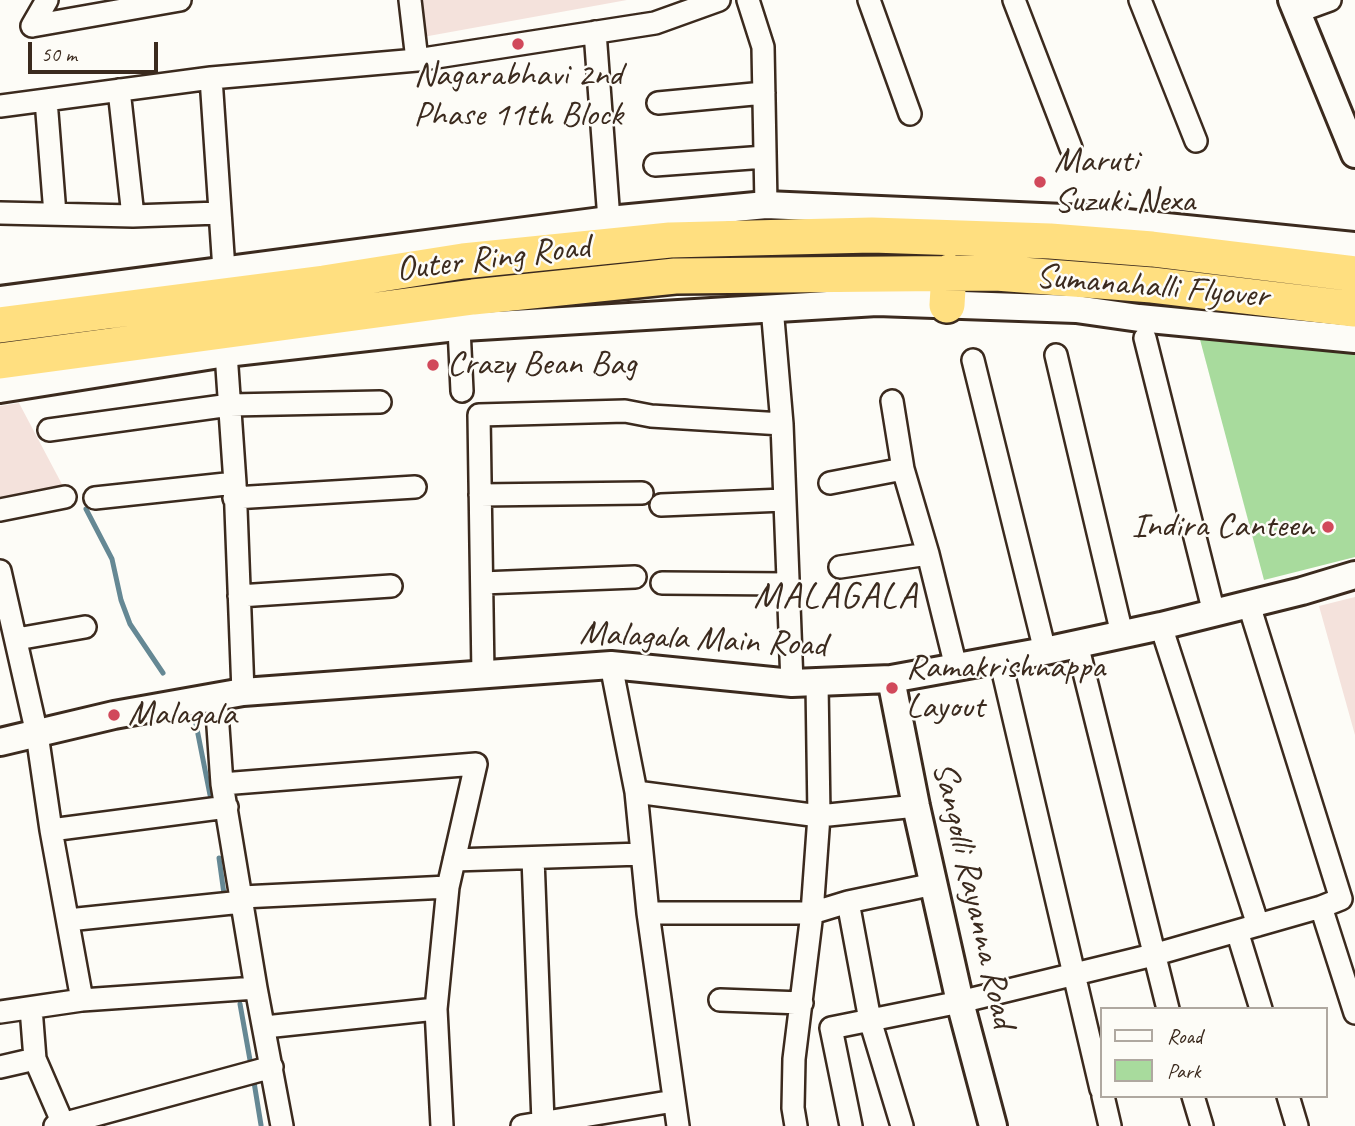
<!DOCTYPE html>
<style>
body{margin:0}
#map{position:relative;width:1355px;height:1126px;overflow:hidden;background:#fdfcf7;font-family:Caveat,sans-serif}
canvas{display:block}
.legend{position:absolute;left:1100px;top:1007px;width:228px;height:91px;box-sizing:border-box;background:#fdfcf7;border:2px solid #afa8a0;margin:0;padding:9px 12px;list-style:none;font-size:21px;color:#3b2a1e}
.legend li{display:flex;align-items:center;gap:14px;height:35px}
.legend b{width:35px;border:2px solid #afa8a0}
.scale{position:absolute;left:28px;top:42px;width:130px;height:32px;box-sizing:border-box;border:4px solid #3b2a1e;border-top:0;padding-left:9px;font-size:21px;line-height:24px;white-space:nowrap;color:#3b2a1e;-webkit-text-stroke:5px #fdfcf7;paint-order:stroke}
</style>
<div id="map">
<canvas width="1355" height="1126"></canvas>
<ul class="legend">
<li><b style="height:9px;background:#fdfcf7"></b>Road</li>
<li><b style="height:19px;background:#a8db9d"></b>Park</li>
</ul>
<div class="scale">50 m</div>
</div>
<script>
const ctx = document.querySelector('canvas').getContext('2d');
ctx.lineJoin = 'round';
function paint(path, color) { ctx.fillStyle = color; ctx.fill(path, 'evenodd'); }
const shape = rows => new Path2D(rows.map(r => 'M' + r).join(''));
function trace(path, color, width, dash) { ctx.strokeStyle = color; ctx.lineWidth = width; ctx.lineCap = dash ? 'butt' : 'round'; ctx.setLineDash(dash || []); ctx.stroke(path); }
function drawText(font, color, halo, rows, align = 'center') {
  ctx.font = font + ' Caveat,sans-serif'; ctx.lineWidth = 5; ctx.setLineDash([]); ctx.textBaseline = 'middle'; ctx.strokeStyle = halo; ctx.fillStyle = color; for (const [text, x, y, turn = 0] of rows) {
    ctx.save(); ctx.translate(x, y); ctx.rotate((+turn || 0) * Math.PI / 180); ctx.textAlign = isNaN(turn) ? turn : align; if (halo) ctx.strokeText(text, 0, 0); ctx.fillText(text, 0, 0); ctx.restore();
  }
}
const built = shape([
 [421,0,627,0,423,37],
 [19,403,65,490,0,506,0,406],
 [1355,597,1355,735,1319,606]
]);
const green = shape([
 [1198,332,1355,352,1355,557,1264,580]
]);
const stream = shape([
 [86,509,112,559,121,600,130,624,163,673],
 [195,719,210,795],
 [219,858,224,894],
 [240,1004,250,1060],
 [253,1076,261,1125]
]);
const minor = shape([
 [410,0,417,60],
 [748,0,763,47,766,205],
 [869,0,910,114],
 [1014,0,1071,148],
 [1140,0,1196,141],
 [1297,12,1330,0],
 [32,26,180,0],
 [32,26,47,0],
 [595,32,609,220],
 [211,78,224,270],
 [119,90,133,216,219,213],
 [46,100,55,214],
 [658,103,764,93],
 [0,106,211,78,417,60,655,23,719,0],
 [655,165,765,157],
 [0,213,133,216],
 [459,328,462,391],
 [1145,338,1214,613],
 [226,353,235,483,243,692],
 [1056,355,1122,634],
 [973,360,1045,651],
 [892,401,903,469,928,554,956,667],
 [782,424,792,683],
 [49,430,230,405,380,402],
 [830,483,903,469],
 [480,495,642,493],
 [95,498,235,483],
 [234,498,415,487],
 [661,505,784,500],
 [0,510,65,497],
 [840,567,928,554],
 [0,571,37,734,51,830,82,1000],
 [482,583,635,577],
 [662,583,787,584],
 [239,596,391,586],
 [1161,626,1258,925],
 [17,639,85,627],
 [1077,644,1168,1009],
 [1000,659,1101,1089],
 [611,665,636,792,648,913,678,1126],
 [483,675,479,415,625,411,651,416,782,424,772,307],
 [216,698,222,784,256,988,282,1126],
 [222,784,476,764,448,887,436,1009,442,1126],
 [636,792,819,816,916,806],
 [51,830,227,807],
 [533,858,543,1122],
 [454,860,642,854],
 [242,897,448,887],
 [1321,907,1355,1013],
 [648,913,812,913,848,902],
 [68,920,242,902],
 [1237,931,1261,1009],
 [720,1000,802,1003],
 [31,1008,35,1059,64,1126],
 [0,1012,82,1000,256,988],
 [265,1027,436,1009],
 [0,1067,35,1059],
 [1103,1096,1110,1126],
 [1193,1096,1202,1126],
 [1288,1096,1297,1126],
 [55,1126,272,1067],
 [522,1126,674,1101],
 [796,1126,793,1108,794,1059,812,913,819,816,817,683],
 [851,1126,831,1028,960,1002,1153,955,1321,907,1341,899,1249,605],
 [902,1126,870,1020,848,902,934,884]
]);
const tertiary = shape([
 [1292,0,1355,154],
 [0,300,609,220,766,205,1087,219,1355,246],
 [0,389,226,353,447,328,877,302,1076,309,1139,318,1355,339],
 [891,679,916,806,960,1002,993,1126],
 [0,742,114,715,243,692,611,665,792,683,891,679,1045,651,1161,626,1302,591,1355,575]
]);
const trunk = shape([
 [947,305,949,272],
 [0,325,324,283,463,261,670,240,872,235,1050,241,1152,249,1355,274],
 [0,361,473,297,675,276,996,273,1152,285,1355,309]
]);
const markers = [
 [518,44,7,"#d1495b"],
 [1040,182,7,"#d1495b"],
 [433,365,7,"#d1495b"],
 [1328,527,7,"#d1495b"],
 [892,688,7,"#d1495b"],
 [114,715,7,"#d1495b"]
];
const poiNames = [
 ["Nagarabhavi 2nd",518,76,"center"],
 ["Phase 11th Block",518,116,"center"],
 ["Maruti",1054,162],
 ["Suzuki Nexa",1054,202],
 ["Crazy Bean Bag",447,365],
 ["Indira Canteen",1314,527,"right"],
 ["Ramakrishnappa",906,668],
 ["Layout",906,708],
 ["Malagala",128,715]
];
const streetNames = [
 ["Outer Ring Road",493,259,-7],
 ["Sumanahalli Flyover",1152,287,5],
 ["Malagala Main Road",703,640,3],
 ["Sangolli Rayanna Road",973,895,77]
];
const neighbourhoodNames = [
 ["MALAGALA",836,597]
];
paint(built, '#f4e2dc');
paint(green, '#a8db9d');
trace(stream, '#658894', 5);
trace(minor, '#3b2a1e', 26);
trace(tertiary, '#3b2a1e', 32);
trace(trunk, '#3b2a1e', 40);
trace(minor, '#fdfcf7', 21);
trace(tertiary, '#fdfcf7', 26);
trace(trunk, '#ffdf80', 35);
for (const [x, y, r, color] of markers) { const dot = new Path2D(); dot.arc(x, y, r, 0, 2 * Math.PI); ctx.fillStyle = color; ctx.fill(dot); trace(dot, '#fdfcf7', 2.5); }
drawText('35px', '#3b2a1e', '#fdfcf7', poiNames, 'left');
drawText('35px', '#3b2a1e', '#fdfcf7', streetNames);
ctx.letterSpacing = '2px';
drawText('37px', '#3b2a1e', '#fdfcf7', neighbourhoodNames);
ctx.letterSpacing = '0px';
</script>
